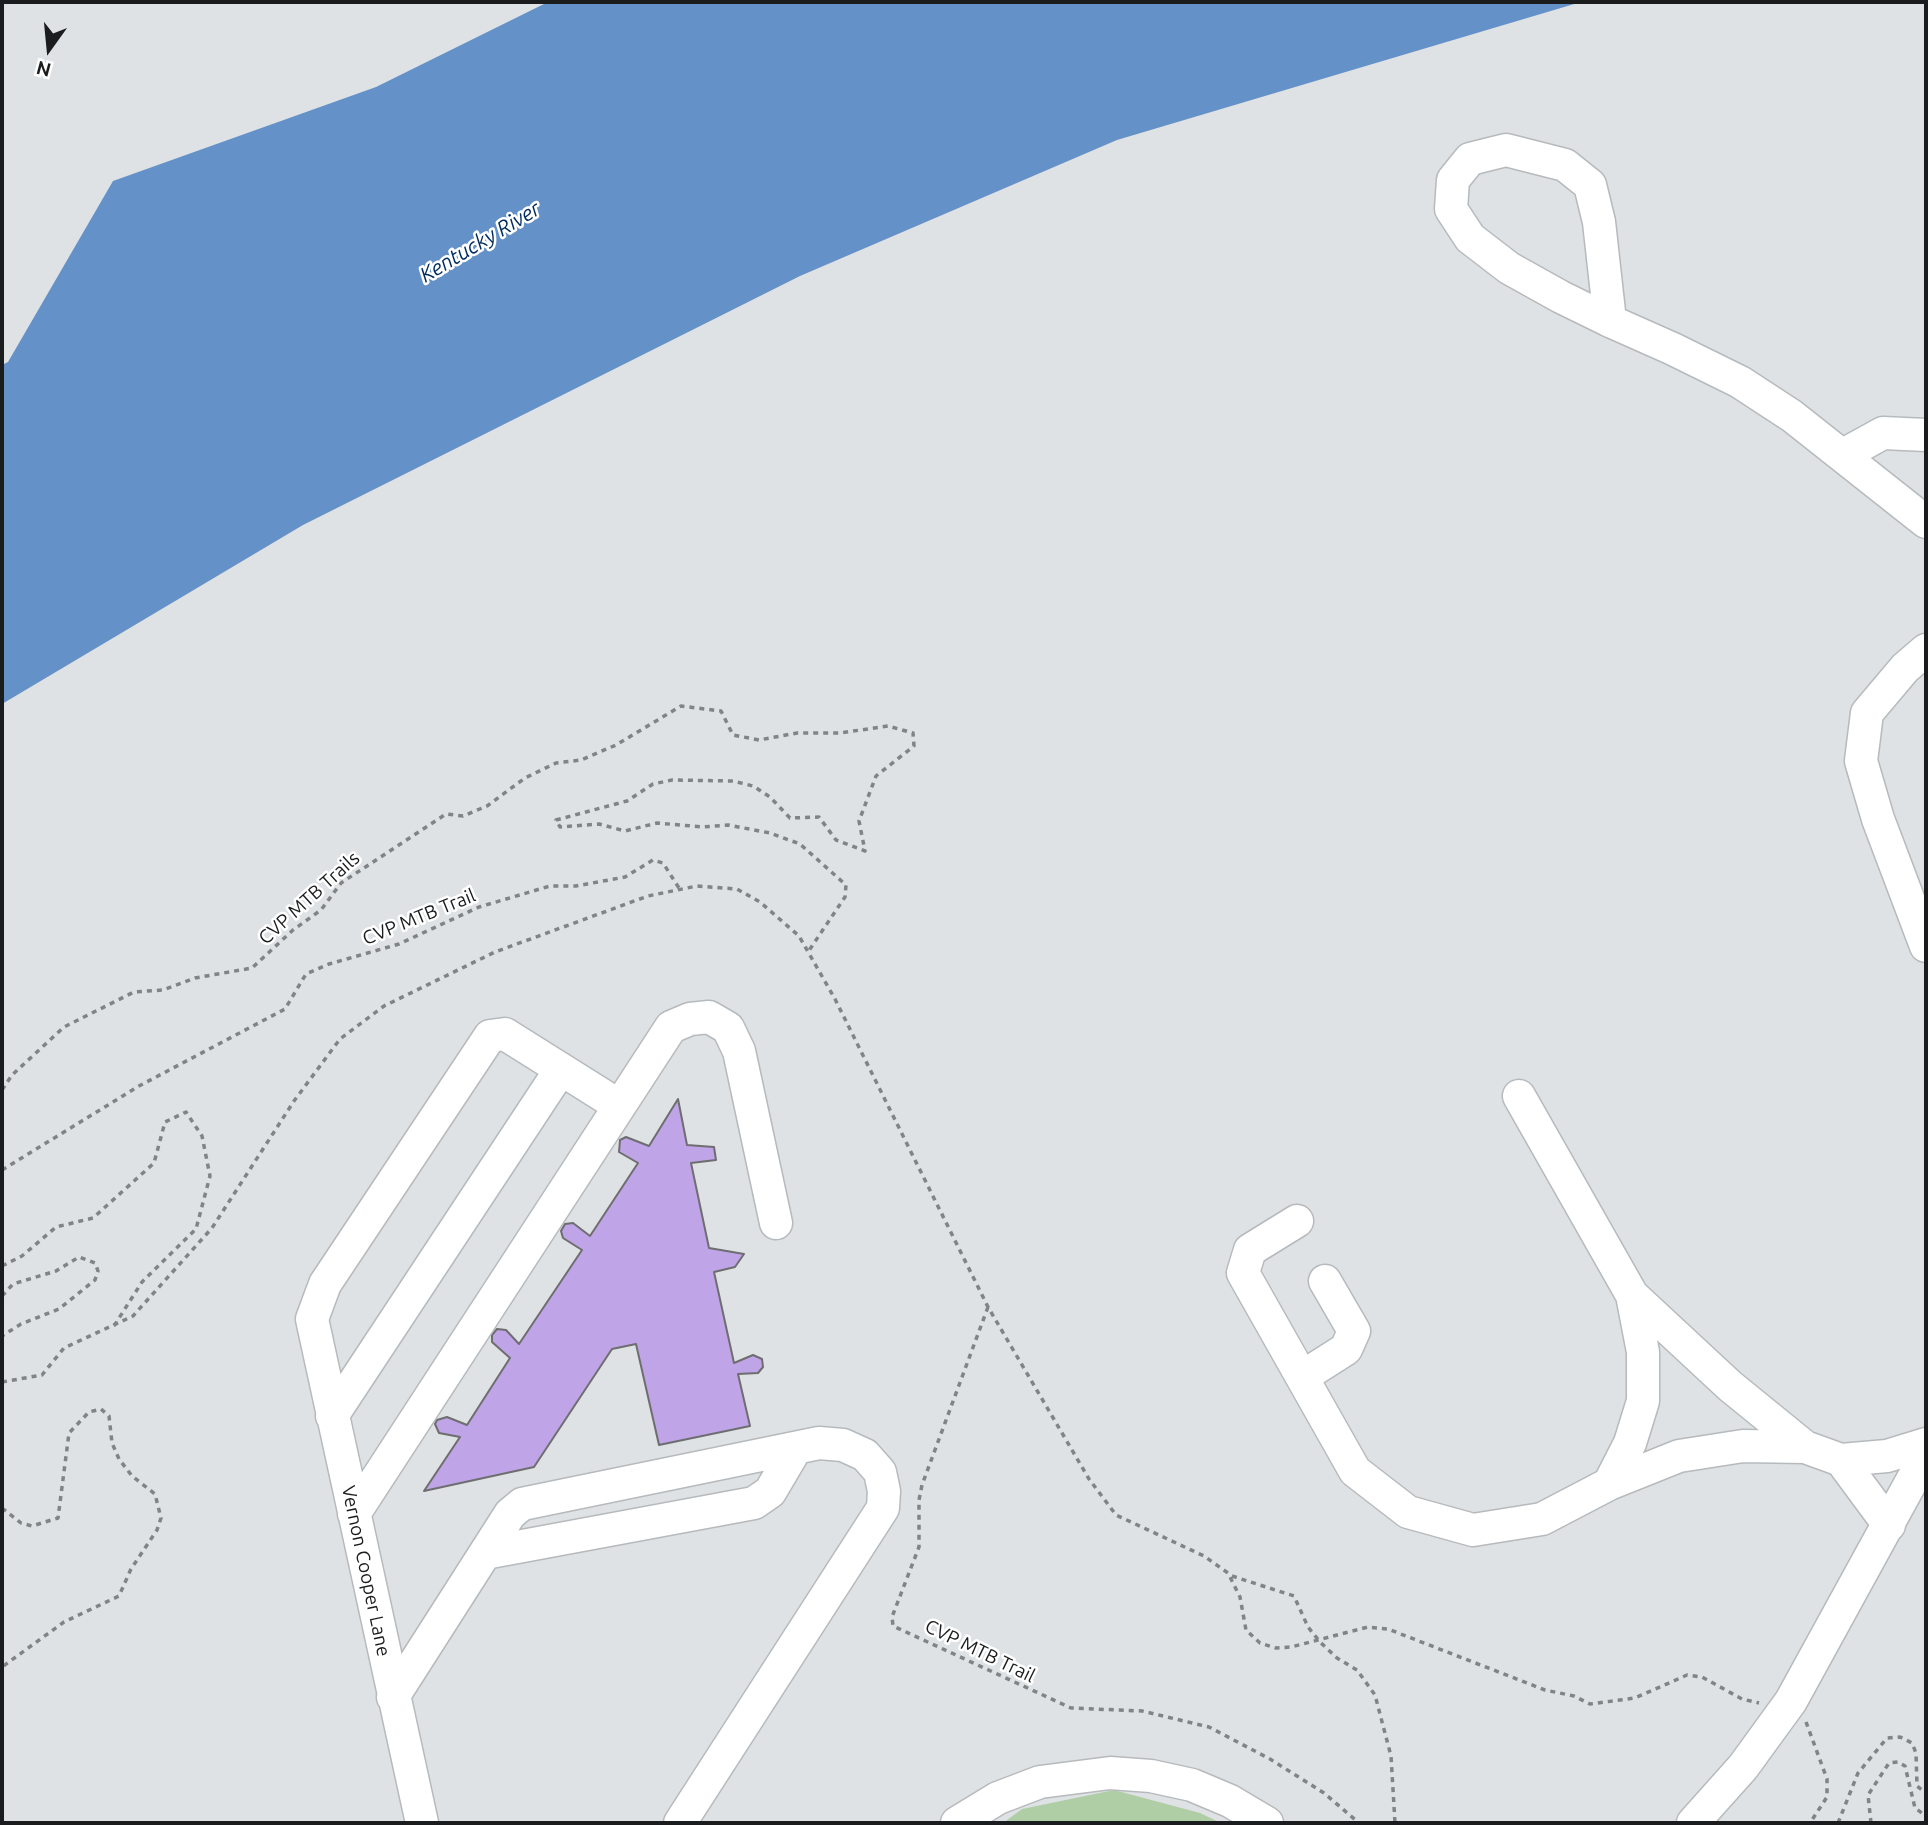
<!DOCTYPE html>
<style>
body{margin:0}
#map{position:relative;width:1928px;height:1825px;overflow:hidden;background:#dee2e4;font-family:Ubuntu,sans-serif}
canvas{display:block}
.frame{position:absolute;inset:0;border:4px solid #1b1c1d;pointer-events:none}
.north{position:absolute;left:14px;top:14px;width:70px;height:70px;-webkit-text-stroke:5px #fff;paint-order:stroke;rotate:195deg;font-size:19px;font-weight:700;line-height:28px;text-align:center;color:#1b1c1d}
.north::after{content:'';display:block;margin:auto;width:24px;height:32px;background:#1b1c1d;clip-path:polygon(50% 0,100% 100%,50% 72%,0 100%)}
</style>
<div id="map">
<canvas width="1928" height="1825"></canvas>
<div class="frame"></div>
<div class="north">N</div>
</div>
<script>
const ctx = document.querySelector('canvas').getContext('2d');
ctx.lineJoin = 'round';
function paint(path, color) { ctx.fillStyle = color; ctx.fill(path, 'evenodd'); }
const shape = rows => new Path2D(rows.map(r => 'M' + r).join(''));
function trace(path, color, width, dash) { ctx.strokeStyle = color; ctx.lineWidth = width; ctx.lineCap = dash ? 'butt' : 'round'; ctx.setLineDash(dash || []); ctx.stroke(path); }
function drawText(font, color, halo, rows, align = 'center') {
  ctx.font = font + ' Ubuntu,sans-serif'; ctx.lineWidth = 5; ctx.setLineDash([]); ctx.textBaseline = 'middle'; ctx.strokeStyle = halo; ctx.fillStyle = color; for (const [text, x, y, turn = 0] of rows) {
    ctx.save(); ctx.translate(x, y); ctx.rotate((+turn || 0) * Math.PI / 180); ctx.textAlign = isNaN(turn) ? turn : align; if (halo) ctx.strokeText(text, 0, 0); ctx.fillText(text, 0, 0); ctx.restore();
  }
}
const green = shape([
 [1114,1790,1200,1813,1221,1823,1003,1823,1022,1809]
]);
const water = shape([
 [548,2,1581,2,1117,140,800,276,303,525,2,704,2,365,8,362,113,181,376,87]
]);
const building = shape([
 [678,1099,687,1145,714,1147,716,1160,691,1163,709,1248,744,1254,735,1267,714,1272,734,1363,753,1355,762,1359,763,1367,758,1373,738,1374,750,1426,659,1445,636,1344,612,1349,534,1467,424,1491,460,1437,439,1433,435,1424,437,1420,447,1417,467,1425,510,1358,492,1342,492,1335,497,1329,506,1330,519,1344,582,1250,563,1238,561,1231,565,1224,573,1223,590,1236,638,1163,619,1152,620,1140,626,1137,649,1146,678,1099]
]);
const path = shape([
 [2,1090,12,1075,64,1027,134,992,163,990,195,978,252,968,293,930,321,910,341,883,446,814,463,816,487,806,525,778,556,763,581,760,616,745,681,706,721,711,733,735,759,740,797,733,840,733,888,726,913,733,914,746,876,776,859,821,865,851,836,840,819,817,790,818,770,797,753,786,733,781,672,780,653,784,627,801,556,820,560,827,599,824,625,831,657,823,703,827,728,825,770,833,800,844,846,885,845,897,808,952],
 [2,1170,139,1086,285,1009,306,974,329,964,399,944,479,907,550,886,576,886,625,877,653,860,663,863,679,888],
 [2,1266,22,1256,56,1227,93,1218,154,1163,165,1122,186,1112,202,1136,210,1176,196,1229,142,1282,114,1326],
 [2,1296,13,1284,56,1271,79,1257,95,1263,98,1271,95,1280,59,1309,21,1324,2,1336],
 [988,1307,922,1485,919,1500,919,1547,892,1617,893,1626,1071,1708,1142,1711,1209,1727,1270,1759,1324,1793,1359,1823],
 [2,1382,42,1375,64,1348,133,1316,212,1228,294,1101,340,1039,384,1006,495,952,648,896,697,886,737,889,760,902,799,936,835,999,988,1307,1089,1479,1116,1515,1204,1556,1228,1573,1240,1597,1246,1630,1260,1643,1276,1648,1291,1647,1368,1627,1388,1629,1545,1690,1574,1696,1590,1704,1635,1698,1687,1675,1702,1677,1742,1699,1759,1703],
 [2,1508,21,1523,32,1526,58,1518,69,1433,89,1412,101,1409,109,1416,112,1443,119,1459,132,1476,155,1494,161,1518,157,1530,131,1569,119,1596,64,1622,2,1667],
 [1232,1576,1294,1596,1308,1627,1320,1642,1337,1658,1357,1670,1375,1695,1391,1756,1395,1823],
 [1806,1722,1827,1779,1827,1797,1810,1823],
 [1838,1823,1858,1773,1887,1738,1900,1737,1912,1743,1916,1753,1917,1786,1922,1790,1926,1787],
 [1871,1823,1868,1795,1889,1763,1898,1762,1905,1766,1915,1808,1926,1816]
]);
const minor = shape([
 [1610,321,1599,222,1590,185,1565,165,1506,150,1470,159,1453,180,1451,209,1470,238,1509,268,1561,297,1610,321,1673,349,1740,382,1792,416,1926,522],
 [1843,455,1883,433,1926,435],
 [1926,650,1905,668,1867,713,1861,761,1878,819,1926,946],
 [1519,1096,1632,1295,1730,1386,1805,1447,1841,1460],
 [1297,1221,1250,1250,1243,1273,1355,1471,1408,1512,1473,1530,1542,1519,1609,1484,1679,1456,1743,1446,1805,1447],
 [1302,1377,1346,1349,1354,1331,1325,1281],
 [332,1416,561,1069],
 [1609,1484,1630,1443,1643,1401,1643,1352,1632,1295],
 [354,1514,671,1027,690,1019,709,1017,728,1028,739,1051,776,1223],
 [1889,1525,1841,1460,1887,1456,1926,1444],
 [485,1553,754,1503,770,1492,796,1448],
 [393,1697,510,1514,522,1504,819,1443,843,1445,865,1455,880,1472,884,1491,883,1508,680,1823],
 [422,1823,312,1319,325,1284,490,1036,505,1034,618,1105],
 [957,1823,998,1798,1040,1782,1110,1773,1151,1776,1192,1785,1230,1801,1267,1823],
 [1693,1823,1743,1767,1791,1701,1926,1455]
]);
const streetNames = [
 ["CVP MTB Trails",309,898,-42],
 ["CVP MTB Trail",419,917,-22],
 ["Vernon Cooper Lane",366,1571,78],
 ["CVP MTB Trail",980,1651,26]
];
const waterNames = [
 ["Kentucky River",480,242,-31]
];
paint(green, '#b0cea6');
paint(water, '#6591c9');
paint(building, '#bfa4e7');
trace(building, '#6e6d70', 2);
trace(minor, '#b7babd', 35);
trace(path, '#818485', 3.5, [5, 5]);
trace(minor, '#fff', 32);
drawText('19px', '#1b1c1d', '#fff', streetNames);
drawText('italic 21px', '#002b5e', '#fff', waterNames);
</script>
